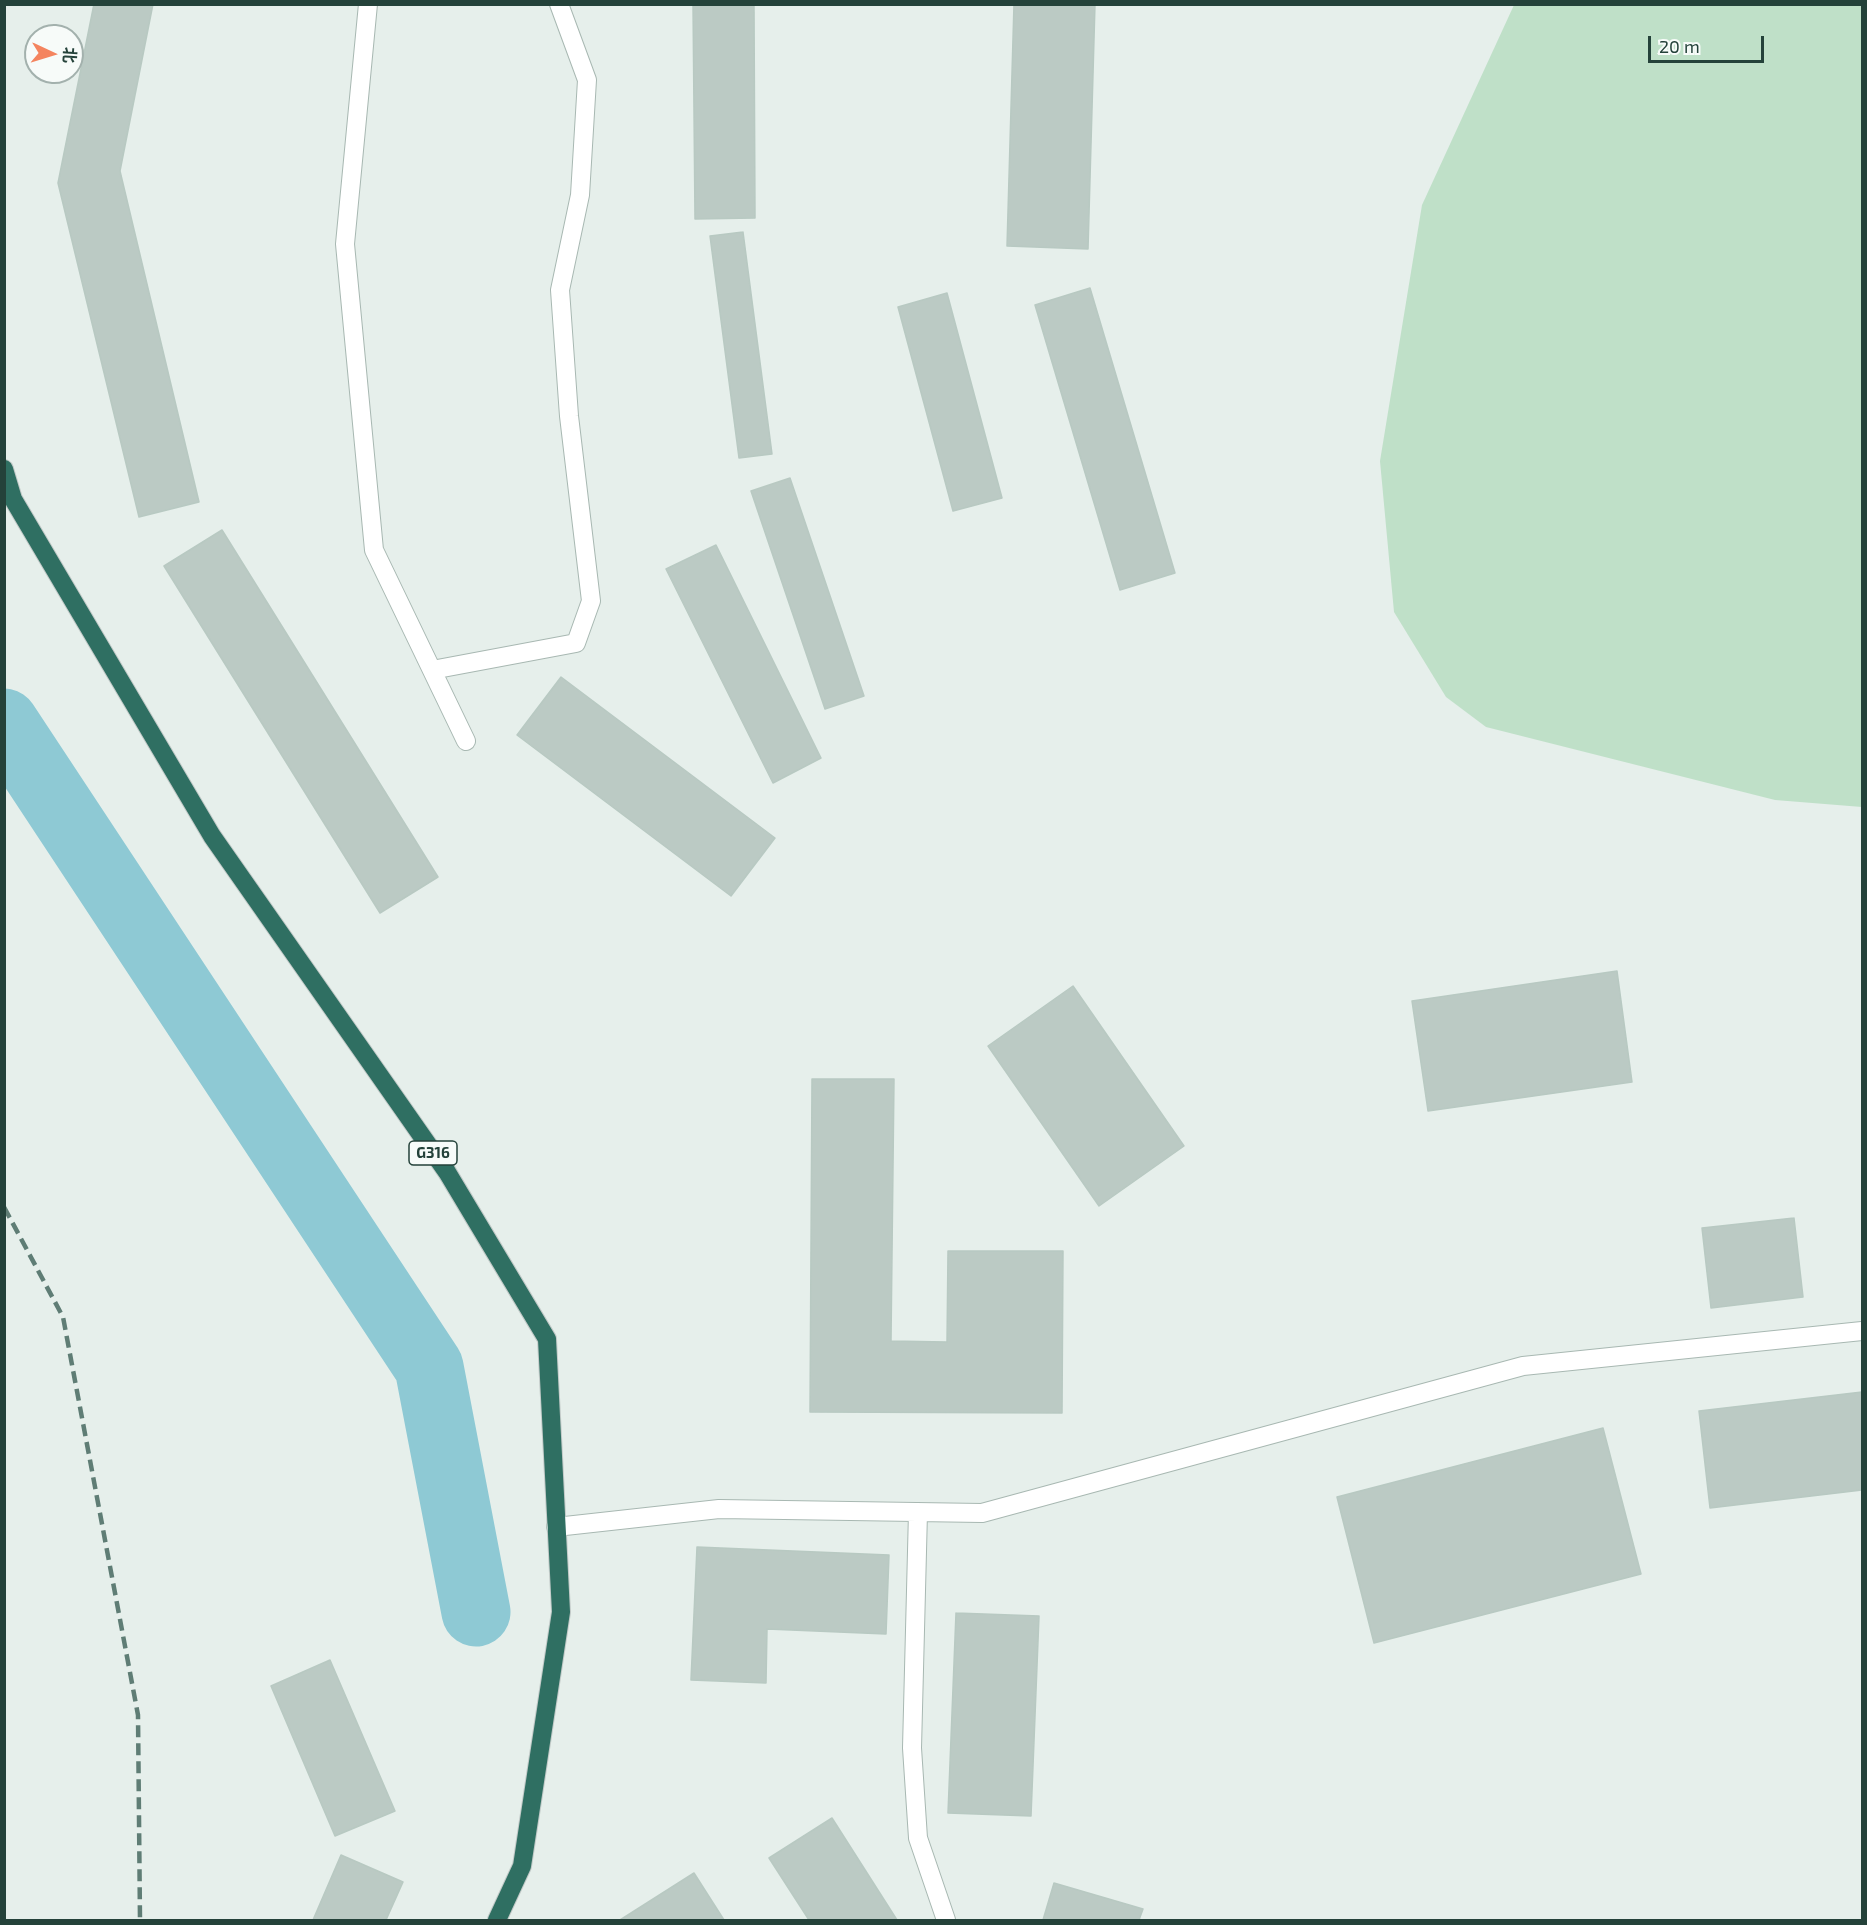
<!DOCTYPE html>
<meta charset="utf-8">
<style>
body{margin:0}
#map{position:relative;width:1867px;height:1925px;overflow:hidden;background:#e6efeb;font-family:"Exo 2","Noto Sans SC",sans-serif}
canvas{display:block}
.frame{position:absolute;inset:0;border:6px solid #24423a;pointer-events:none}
.north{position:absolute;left:24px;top:24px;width:60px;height:60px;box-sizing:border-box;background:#f7fbf9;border:2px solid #a3b1ad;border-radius:50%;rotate:94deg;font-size:16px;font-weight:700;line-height:24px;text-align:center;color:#24423a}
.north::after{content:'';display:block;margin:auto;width:21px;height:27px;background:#f4845f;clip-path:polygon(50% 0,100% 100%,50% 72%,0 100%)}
.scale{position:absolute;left:1648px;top:36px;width:116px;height:27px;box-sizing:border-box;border:3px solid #24423a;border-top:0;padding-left:8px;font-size:18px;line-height:21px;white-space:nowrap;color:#24423a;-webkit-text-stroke:4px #f7fbf9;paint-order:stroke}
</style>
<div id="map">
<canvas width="1867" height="1925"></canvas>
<div class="frame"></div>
<div class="north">北</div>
<div class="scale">20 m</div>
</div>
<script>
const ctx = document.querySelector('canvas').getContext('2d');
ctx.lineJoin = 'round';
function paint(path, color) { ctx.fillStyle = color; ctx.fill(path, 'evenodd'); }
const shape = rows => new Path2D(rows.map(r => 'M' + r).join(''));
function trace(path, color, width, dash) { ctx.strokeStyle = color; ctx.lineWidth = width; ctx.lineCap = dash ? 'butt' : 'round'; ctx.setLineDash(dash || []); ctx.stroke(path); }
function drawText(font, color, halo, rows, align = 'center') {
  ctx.font = font + ' "Exo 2",sans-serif'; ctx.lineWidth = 6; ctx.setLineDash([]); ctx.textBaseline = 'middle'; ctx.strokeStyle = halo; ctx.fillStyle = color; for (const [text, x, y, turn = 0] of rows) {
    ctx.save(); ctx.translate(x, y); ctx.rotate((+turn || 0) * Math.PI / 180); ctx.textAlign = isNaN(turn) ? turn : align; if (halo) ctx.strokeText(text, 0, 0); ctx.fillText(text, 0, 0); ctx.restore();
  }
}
const green = shape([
 [1514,5,1862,5,1862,807,1775,800,1486,727,1446,697,1394,612,1380,461,1422,205]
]);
const river = shape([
 [4,723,429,1367,476,1612]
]);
const building = shape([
 [94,4,153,4,120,171,199,502,139,517,58,183,94,4],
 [693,4,754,4,755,218,695,219,693,4],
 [1014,4,1095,4,1088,249,1007,246,1014,4],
 [743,232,772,454,739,458,710,236,743,232],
 [1090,288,1175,573,1120,590,1035,305,1090,288],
 [947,293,1002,498,953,511,898,307,947,293],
 [790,478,864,696,825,709,751,491,790,478],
 [222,530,438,877,380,913,164,566,222,530],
 [716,545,821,758,773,783,666,569,716,545],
 [561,677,775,838,731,896,517,735,561,677],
 [1617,971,1632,1082,1428,1111,1412,1001,1617,971],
 [1073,986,1184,1146,1099,1206,988,1046,1073,986],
 [812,1079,894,1079,891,1341,947,1342,948,1251,1063,1251,1062,1413,810,1412,812,1079],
 [1794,1218,1803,1297,1711,1308,1702,1228,1794,1218],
 [1862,1392,1862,1490,1710,1508,1699,1411,1862,1392],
 [1603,1428,1641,1574,1374,1643,1337,1497,1603,1428],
 [697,1547,889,1555,886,1634,767,1629,766,1683,691,1680,697,1547],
 [956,1613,1039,1616,1031,1816,948,1813,956,1613],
 [330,1660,395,1811,335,1836,271,1686,330,1660],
 [832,1818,897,1920,809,1920,769,1858,832,1818],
 [341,1855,403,1882,386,1920,313,1920,341,1855],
 [694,1873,724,1920,620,1920,694,1873],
 [1054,1883,1143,1909,1139,1920,1043,1920,1054,1883]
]);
const minor = shape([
 [368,4,345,244,374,550,466,741],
 [432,670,576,643,591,601,569,416,560,290,580,195,587,80,559,4],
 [918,1512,912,1748,918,1838,946,1920],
 [556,1527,719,1509,982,1513,1523,1366,1862,1331]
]);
const highway = shape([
 [4,469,13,499,212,836,447,1172,547,1339,561,1612,522,1866,497,1920]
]);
const rail = shape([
 [4,1207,63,1317,138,1715,140,1920]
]);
const shields = [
 [433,1153,48]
];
const shieldNames = [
 ["G316",433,1153]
];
paint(green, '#bfe0c8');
trace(river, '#8ec9d4', 69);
paint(building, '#bbcac4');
trace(building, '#b8c9c2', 1.5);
trace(minor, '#a8b8b2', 20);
trace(highway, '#c2cac8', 20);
trace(minor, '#fff', 18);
trace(highway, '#2f6f62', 18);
trace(rail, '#5f7d75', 4.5, [12, 6]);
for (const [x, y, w] of shields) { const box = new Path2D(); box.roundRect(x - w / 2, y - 12, w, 24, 4.5); ctx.fillStyle = '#f7fbf9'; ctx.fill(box); trace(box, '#24423a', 1.5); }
drawText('bold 15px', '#24423a', null, shieldNames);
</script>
